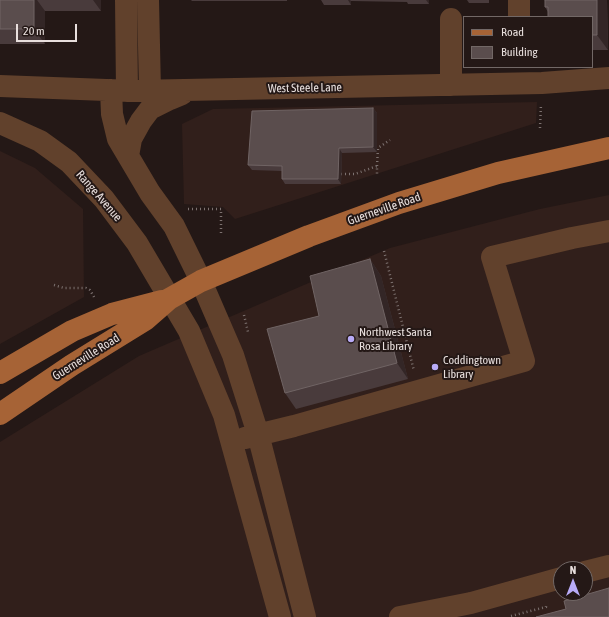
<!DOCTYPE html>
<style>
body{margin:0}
#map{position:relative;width:609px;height:617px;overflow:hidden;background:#241816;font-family:"Asap Condensed",sans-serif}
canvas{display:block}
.legend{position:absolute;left:463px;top:16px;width:130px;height:52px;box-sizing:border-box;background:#241816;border:1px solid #726866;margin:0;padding:5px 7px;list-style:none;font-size:12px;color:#e8dfdd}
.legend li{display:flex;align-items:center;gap:8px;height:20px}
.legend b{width:20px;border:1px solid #726866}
.north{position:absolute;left:553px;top:561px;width:40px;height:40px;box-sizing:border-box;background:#241816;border:1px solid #726866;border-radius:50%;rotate:0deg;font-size:11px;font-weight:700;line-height:16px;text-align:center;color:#e8dfdd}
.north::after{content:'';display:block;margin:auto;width:14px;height:18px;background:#b8abf7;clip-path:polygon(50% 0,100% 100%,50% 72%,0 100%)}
.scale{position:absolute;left:16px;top:24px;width:61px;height:18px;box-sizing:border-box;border:2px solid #e8dfdd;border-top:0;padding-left:5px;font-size:12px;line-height:14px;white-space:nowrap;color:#e8dfdd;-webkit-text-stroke:3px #241816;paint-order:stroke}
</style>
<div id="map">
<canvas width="609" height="617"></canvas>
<ul class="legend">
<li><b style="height:5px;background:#a66336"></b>Road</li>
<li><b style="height:11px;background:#5a4d4d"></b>Building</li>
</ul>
<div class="north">N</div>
<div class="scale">20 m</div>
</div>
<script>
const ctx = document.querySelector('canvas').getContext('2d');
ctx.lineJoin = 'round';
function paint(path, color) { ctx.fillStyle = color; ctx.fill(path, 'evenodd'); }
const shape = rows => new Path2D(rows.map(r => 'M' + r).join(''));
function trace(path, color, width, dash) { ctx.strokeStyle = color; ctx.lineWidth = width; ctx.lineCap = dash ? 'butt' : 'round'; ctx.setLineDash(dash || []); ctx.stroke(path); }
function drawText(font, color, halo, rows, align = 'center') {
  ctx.font = font + ' "Asap Condensed",sans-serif'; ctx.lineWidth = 4; ctx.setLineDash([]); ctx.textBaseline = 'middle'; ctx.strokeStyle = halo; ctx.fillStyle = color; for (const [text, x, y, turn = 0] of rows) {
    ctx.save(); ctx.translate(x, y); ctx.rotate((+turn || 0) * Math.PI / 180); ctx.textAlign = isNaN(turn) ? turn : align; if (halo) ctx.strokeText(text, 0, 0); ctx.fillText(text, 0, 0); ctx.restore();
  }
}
const built = shape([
 [537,102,536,123,235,219,223,207,184,204,182,124,213,109],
 [0,151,35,168,83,209,84,297,0,344],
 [609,195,609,617,0,617,0,442,139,356,390,248,540,209],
 [561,569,585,569,585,593,561,593]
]);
const path = shape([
 [540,128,541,104],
 [377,166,378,148,390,140],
 [341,174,355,174,377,166,377,176],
 [188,209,221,209,221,234],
 [384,251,414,371],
 [54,285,64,288,86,288,90,290,94,297],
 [244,315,248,332],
 [511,616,546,607,546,605]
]);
const minor = shape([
 [126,0,127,91],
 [148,0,150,91],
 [519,17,519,0],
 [451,19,451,85],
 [0,86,133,91,542,83,609,78],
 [111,90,112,114,118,139,150,193,174,226,201,281,233,355,258,434,305,617],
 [0,123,40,141,69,162,104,199,137,243,189,331,224,415,280,617],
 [128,156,131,139,141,121,150,109,170,99,182,94],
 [245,438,294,426,524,361,492,257,572,238,609,231],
 [585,572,609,566],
 [400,617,471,603,561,578]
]);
const major = shape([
 [0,373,72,331,112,314,162,301],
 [0,414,72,365,145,320,169,299,201,281,309,236,399,203,498,173,609,148]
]);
const wall = shape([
 [0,0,101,0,101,11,45,11,45,44,0,44],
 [191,0,287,0,287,1,192,1],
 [321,0,429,0,429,4,408,4,407,2,351,1,351,5,324,5],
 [467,0,489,0,489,3,469,3],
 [607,0,608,50,592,50,592,17,548,12,545,7],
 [373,108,377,113,377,152,342,153,341,184,285,184,282,179,282,171,252,170,248,165],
 [370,259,381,276,408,379,296,409,285,393]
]);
const shadedWall = shape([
 [34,0,37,0,45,11,45,44,34,29],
 [93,0,101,0,101,11],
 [348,0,350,0,351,1,351,5],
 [426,0,429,0,429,4],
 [597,0,607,0,608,50,597,35],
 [373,108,377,113,377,152,373,147],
 [339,148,342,153,341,184,338,179],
 [370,259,381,276,408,379,397,363]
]);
const building = shape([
 [0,0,34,0,34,29,0,29,0,0],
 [545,0,597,0,597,35,592,35,592,17,548,17,548,7,545,7,545,0],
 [373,108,373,147,339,148,338,179,282,179,282,166,248,165,252,111,373,108],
 [370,259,397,363,285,393,267,329,319,316,310,276,370,259],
 [609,588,609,617,536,617,566,609,564,601,609,588]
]);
const markers = [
 [351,339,4,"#b8abf7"],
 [435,367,4,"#b8abf7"]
];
const streetNames = [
 ["West Steele Lane",305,88,-1],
 ["Range Avenue",99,196,49],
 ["Guerneville Road",384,209,-19],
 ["Guerneville Road",86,357,-32]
];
const poiNames = [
 ["Northwest Santa",359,332],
 ["Rosa Library",359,346],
 ["Coddingtown",443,360],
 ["Library",443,374]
];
paint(built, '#311f1b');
trace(path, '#7d7270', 2.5, [1, 3]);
trace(minor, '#61412c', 22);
trace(major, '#a66336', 22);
paint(wall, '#493b3c');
paint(shadedWall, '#332626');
paint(building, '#5a4d4d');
trace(building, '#706464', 1);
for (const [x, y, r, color] of markers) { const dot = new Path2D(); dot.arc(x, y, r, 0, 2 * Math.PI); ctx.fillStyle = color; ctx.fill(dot); trace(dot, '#241816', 1.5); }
drawText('12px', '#e8dfdd', '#241816', streetNames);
drawText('12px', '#e8dfdd', '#241816', poiNames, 'left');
</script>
